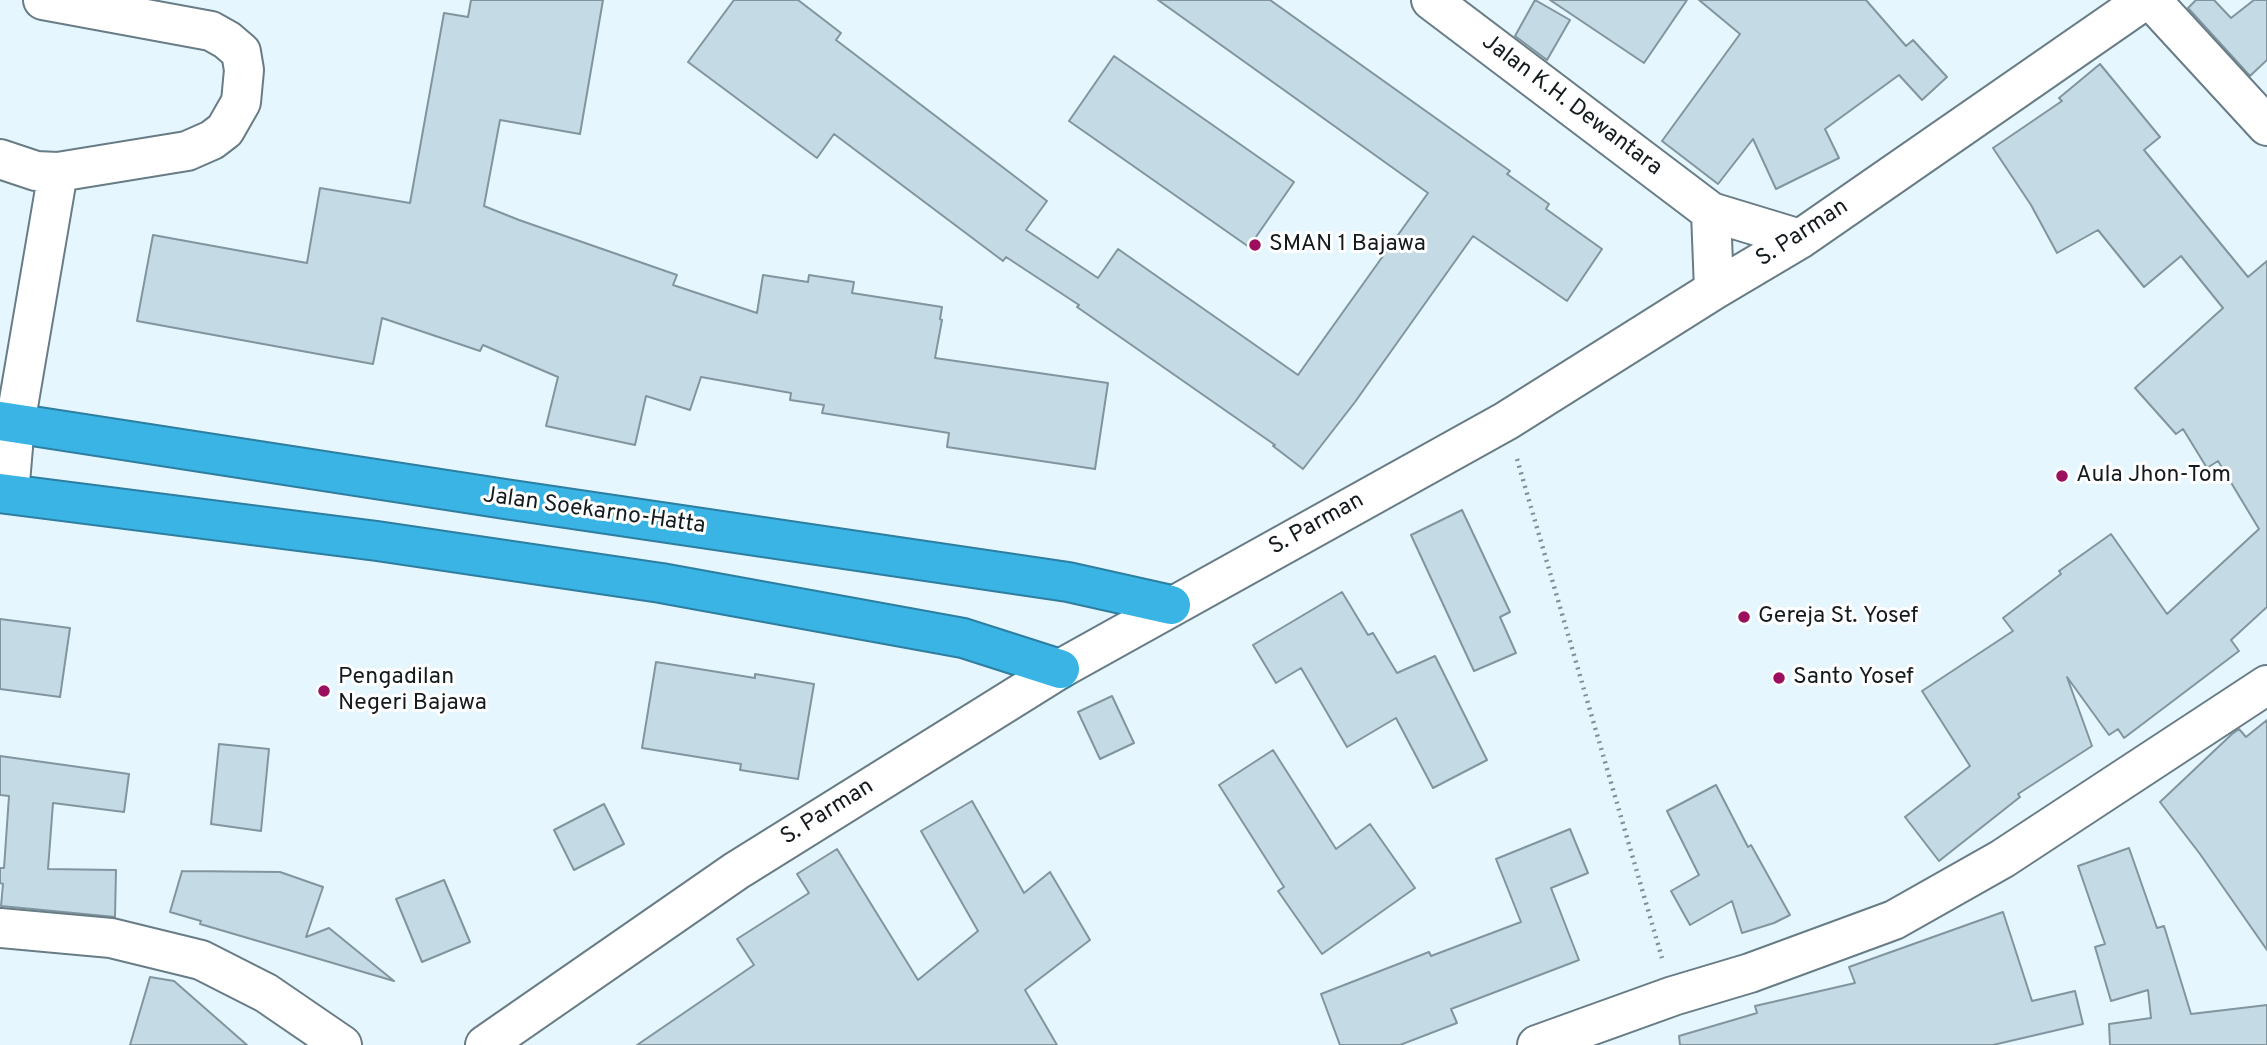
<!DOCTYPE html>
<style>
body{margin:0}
canvas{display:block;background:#e5f6ff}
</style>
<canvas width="2267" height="1045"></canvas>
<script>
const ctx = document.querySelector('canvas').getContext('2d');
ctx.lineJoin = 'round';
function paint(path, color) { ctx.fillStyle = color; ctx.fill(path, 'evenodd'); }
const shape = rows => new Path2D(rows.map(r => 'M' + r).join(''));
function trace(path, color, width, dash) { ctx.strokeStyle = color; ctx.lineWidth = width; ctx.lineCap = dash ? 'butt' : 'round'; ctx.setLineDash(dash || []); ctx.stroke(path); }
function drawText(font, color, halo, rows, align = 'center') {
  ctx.font = font + ' Overpass,sans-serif'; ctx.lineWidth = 6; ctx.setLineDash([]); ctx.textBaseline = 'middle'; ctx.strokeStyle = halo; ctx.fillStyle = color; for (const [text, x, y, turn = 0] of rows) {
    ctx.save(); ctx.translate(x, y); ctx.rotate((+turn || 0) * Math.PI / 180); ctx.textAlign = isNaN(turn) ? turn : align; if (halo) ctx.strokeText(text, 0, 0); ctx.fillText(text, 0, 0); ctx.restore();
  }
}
const building = shape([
 [471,0,603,0,580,134,500,120,484,206,519,220,677,275,673,285,757,313,763,275,808,282,809,275,854,282,852,293,942,307,940,319,942,320,935,358,1108,383,1095,469,947,447,949,433,822,413,824,405,790,400,791,393,701,377,690,410,646,396,635,445,546,426,558,377,483,345,480,351,382,318,373,364,137,321,153,235,307,263,320,188,410,203,444,13,468,17,471,0],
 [734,0,798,0,841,33,836,40,1047,201,1026,230,1098,278,1118,249,1298,375,1428,193,1158,0,1270,0,1510,171,1507,174,1549,204,1546,209,1602,249,1567,301,1473,236,1355,402,1303,469,1273,446,1275,445,1077,307,1079,305,1006,257,1003,261,834,134,817,158,688,62,734,0],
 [1535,0,1570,20,1547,60,1515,36,1535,0],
 [1550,0,1687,0,1644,63,1550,0],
 [1699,0,1866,0,1906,46,1913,40,1947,77,1922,100,1899,75,1825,129,1839,158,1776,189,1753,139,1718,184,1662,141,1740,34,1699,0],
 [2196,0,2214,0,2231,18,2254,0,2267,0,2267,60,2250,76,2188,8,2196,0],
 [1114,56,1294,182,1249,247,1069,121,1114,56],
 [2100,64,2160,137,2144,150,2248,277,2267,261,2267,607,2231,640,2239,651,2124,738,2118,729,2109,735,2067,677,2092,746,2018,794,2020,797,1939,861,1905,817,1970,766,1922,691,2013,631,2003,618,2061,574,2059,571,2111,534,2167,614,2259,529,2218,461,2207,468,2183,429,2176,434,2135,388,2223,308,2181,256,2144,287,2098,230,2057,253,2031,205,1993,148,2062,101,2059,98,2100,64],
 [1462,510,1510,612,1500,617,1516,653,1474,671,1411,535,1462,510],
 [1342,592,1368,635,1373,633,1397,673,1435,656,1487,760,1433,788,1396,718,1347,747,1301,668,1276,683,1253,645,1342,592],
 [0,619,70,628,60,697,0,689,0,619],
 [656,662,755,678,755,674,814,684,798,779,740,770,741,764,642,748,656,662],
 [1112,696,1134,743,1100,759,1078,712,1112,696],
 [2267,720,2267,950,2200,854,2160,802,2232,734,2239,729,2246,737,2267,720],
 [219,744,269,749,261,831,211,824,219,744],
 [1273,750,1336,849,1370,824,1415,888,1322,954,1278,891,1284,887,1219,785,1273,750],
 [0,756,129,774,124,812,53,803,48,869,116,870,115,917,1,906,3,884,0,883,0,868,4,868,9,796,0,795,0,756],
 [1716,785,1748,847,1751,845,1790,915,1774,923,1742,933,1732,901,1690,925,1671,891,1699,875,1667,811,1716,785],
 [972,801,1024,893,1050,872,1090,940,1025,990,1057,1045,637,1045,754,965,737,939,809,893,797,874,837,849,918,980,978,931,921,831,972,801],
 [604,804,624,844,574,870,554,830,604,804],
 [1570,829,1588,873,1551,888,1579,960,1451,1009,1457,1023,1400,1045,1340,1045,1321,994,1429,952,1431,956,1521,922,1496,859,1570,829],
 [2129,848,2157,928,2164,926,2191,1014,2267,1005,2267,1045,2110,1045,2109,1024,2151,1018,2148,990,2111,1001,2095,947,2105,944,2078,866,2129,848],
 [182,871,280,872,323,887,306,937,329,928,394,981,200,924,201,921,170,912,182,871],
 [444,880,470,942,422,962,396,899,444,880],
 [2003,912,2032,1001,2075,991,2083,1024,1993,1045,1680,1045,1679,1036,1757,1013,1755,1006,1855,983,1849,967,2003,912],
 [150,977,174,981,247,1045,130,1045,150,977]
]);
const path = shape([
 [1517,459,1662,958]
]);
const minor = shape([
 [1431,0,1711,212,1800,239],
 [2151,0,2267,126],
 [0,159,36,171,58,172,187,151,212,140,225,130,241,102,244,70,241,52,227,40,211,31,43,0],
 [1711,212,1714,290],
 [9,494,15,424,58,172],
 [0,928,111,938,201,960,266,993,342,1045],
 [485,1045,736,871,1060,669,1506,421,1714,290,1800,239,2145,0],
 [1537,1045,1673,996,1750,973,1894,920,2002,859,2267,685]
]);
const highway = shape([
 [0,421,505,499,1068,582,1171,605],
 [0,493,377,541,661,583,963,638,1060,669]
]);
const markers = [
 [1255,245,7,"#9c0f5e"],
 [2062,476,7,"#9c0f5e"],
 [1744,617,7,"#9c0f5e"],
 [1779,678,7,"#9c0f5e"],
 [324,691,7,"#9c0f5e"]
];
const streetNames = [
 ["Jalan K.H. Dewantara",1571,106,37],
 ["S. Parman",1803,234,-33],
 ["Jalan Soekarno-Hatta",594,512,8],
 ["S. Parman",1317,525,-29],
 ["S. Parman",828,813,-32]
];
const poiNames = [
 ["SMAN 1 Bajawa",1269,245],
 ["Aula Jhon-Tom",2076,476],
 ["Gereja St. Yosef",1758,617],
 ["Pengadilan",338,678],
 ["Negeri Bajawa",338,704],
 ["Santo Yosef",1793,678]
];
paint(building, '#c4dae4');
trace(building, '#81959f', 2);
trace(minor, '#687c85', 42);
trace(highway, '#2d7ea0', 42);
trace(path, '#818e94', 4.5, [2, 5]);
trace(minor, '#fff', 38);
trace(highway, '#3ab4e5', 38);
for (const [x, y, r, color] of markers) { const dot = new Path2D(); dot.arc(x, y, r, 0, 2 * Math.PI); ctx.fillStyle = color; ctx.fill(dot); trace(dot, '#fff', 2.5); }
drawText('23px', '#141b1f', '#fff', streetNames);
drawText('23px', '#141b1f', '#fff', poiNames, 'left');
</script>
